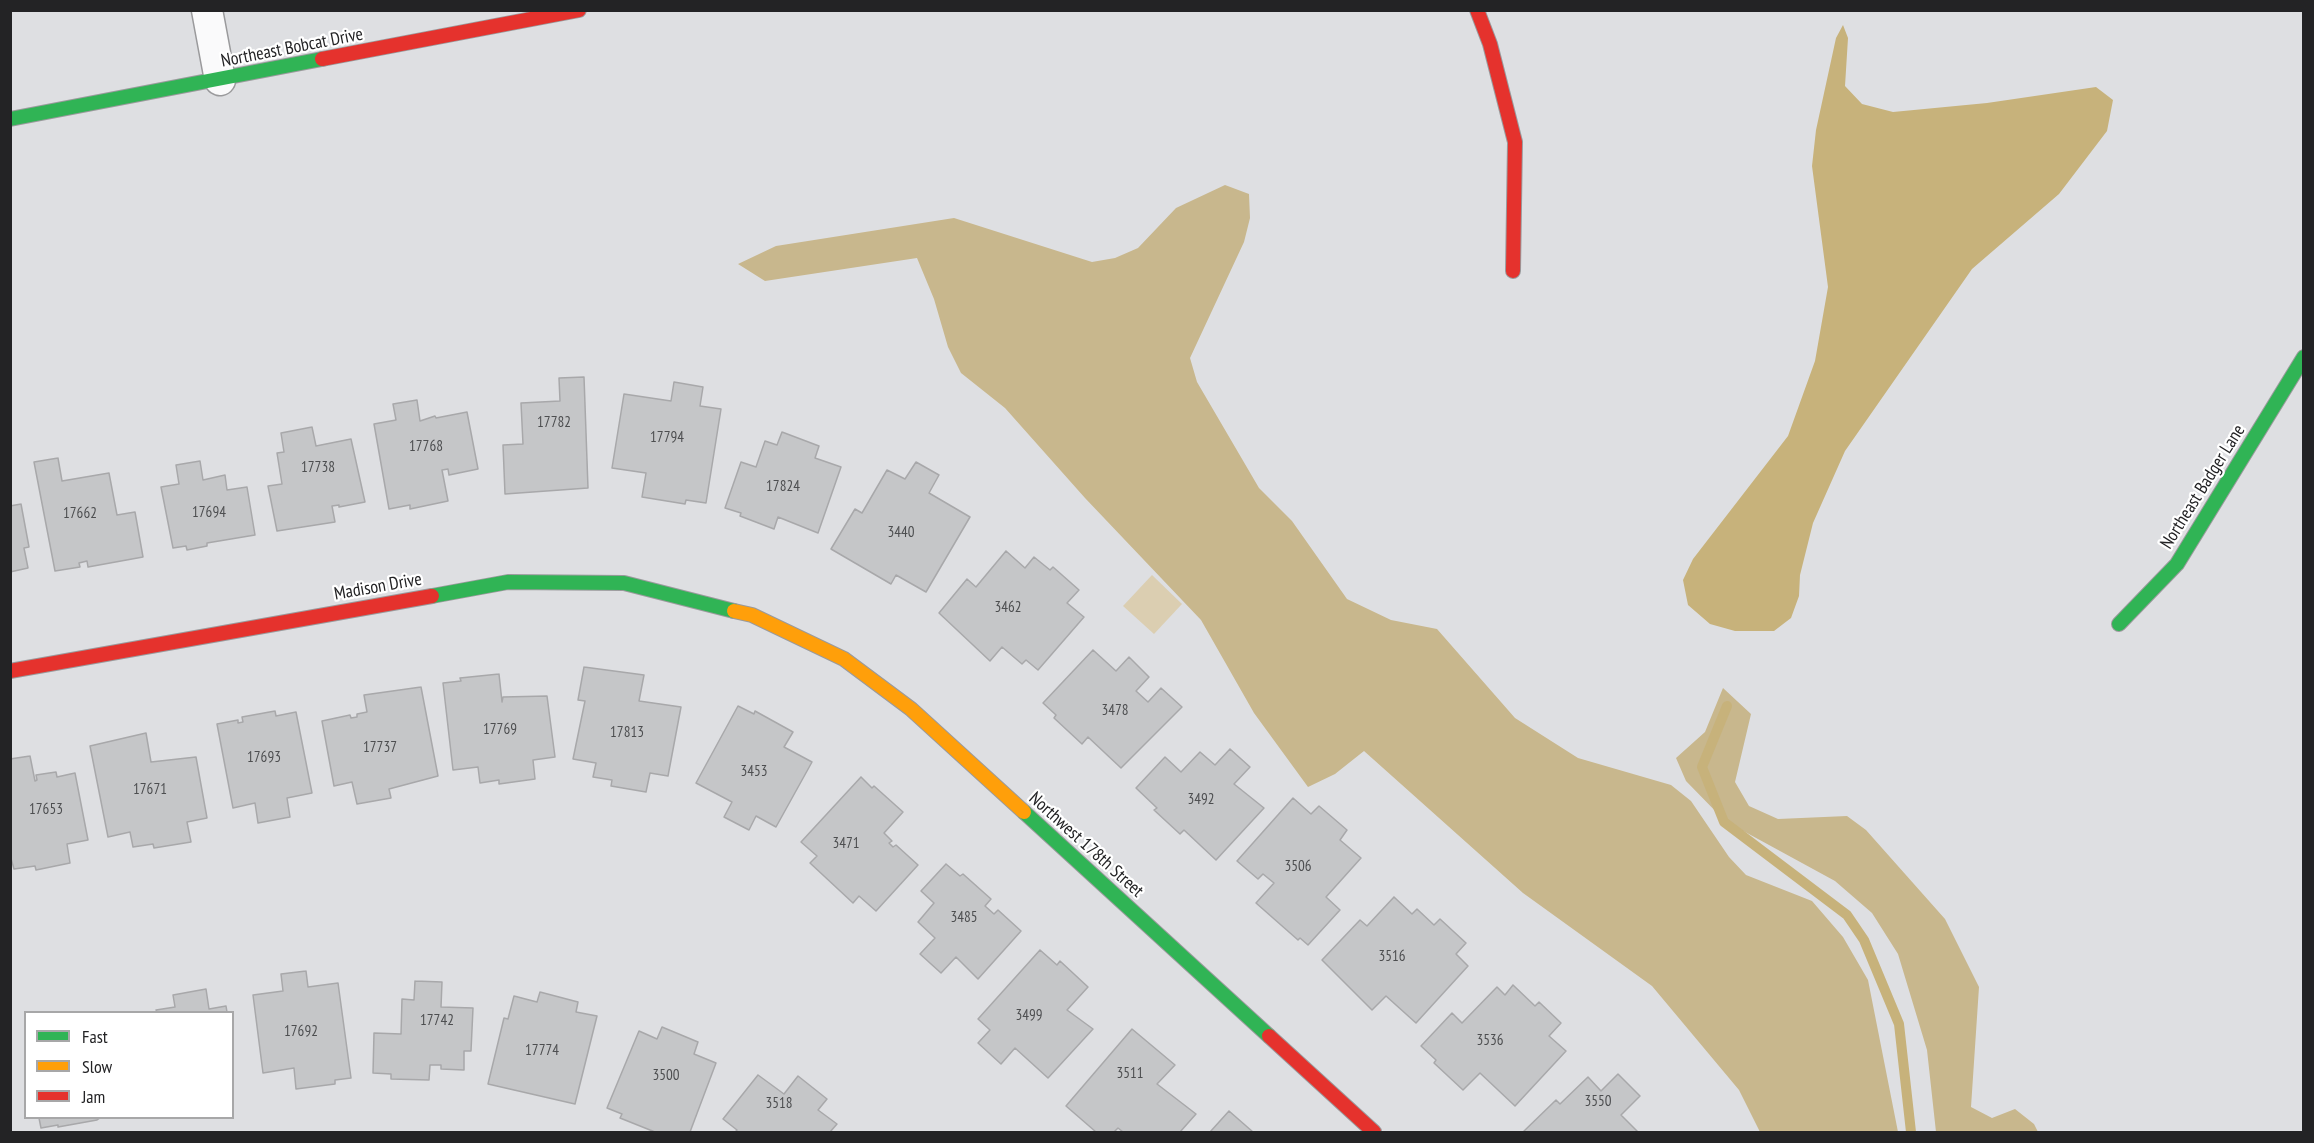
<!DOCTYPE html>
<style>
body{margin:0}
#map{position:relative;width:2314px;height:1143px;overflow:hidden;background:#dedfe2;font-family:"PT Sans Narrow",sans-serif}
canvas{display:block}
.frame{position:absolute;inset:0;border:12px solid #232325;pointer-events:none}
.legend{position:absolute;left:24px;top:1011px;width:210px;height:108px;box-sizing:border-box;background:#fff;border:2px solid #a7a7a8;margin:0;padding:8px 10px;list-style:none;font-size:18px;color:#232325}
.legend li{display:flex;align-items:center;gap:12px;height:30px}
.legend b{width:30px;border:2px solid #a7a7a8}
</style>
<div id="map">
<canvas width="2314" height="1143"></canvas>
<div class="frame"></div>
<ul class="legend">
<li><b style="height:8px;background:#30b455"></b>Fast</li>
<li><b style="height:8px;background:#ff9f0a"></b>Slow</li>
<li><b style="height:8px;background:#e5322d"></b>Jam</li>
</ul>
</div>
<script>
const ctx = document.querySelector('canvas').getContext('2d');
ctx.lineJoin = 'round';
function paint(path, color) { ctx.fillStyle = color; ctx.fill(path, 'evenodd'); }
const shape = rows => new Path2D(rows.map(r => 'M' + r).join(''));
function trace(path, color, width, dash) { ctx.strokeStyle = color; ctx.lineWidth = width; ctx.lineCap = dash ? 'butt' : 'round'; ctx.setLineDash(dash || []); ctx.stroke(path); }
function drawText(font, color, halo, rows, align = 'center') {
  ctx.font = font + ' "PT Sans Narrow",sans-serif'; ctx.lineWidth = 4.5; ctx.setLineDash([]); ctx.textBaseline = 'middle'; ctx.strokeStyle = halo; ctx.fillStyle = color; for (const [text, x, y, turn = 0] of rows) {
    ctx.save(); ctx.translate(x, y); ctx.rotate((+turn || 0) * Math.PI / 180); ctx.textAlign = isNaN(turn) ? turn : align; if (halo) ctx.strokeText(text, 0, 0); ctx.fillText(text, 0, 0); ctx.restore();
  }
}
const green = shape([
 [1152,575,1182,604,1154,634,1123,606]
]);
const forest = shape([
 [1225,185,1249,194,1250,218,1244,242,1190,358,1197,382,1259,488,1292,521,1347,599,1391,620,1437,629,1515,718,1578,758,1671,785,1691,801,1729,857,1746,875,1812,901,1843,937,1868,980,1898,1132,1760,1132,1739,1090,1652,986,1523,893,1364,751,1335,774,1308,787,1254,713,1201,620,1085,498,1005,408,961,373,948,347,934,299,917,258,765,281,738,264,776,246,954,218,1092,262,1115,258,1138,248,1176,208],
 [1723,688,1751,714,1735,782,1749,806,1778,819,1847,816,1866,830,1945,919,1979,987,1971,1107,1992,1118,2015,1109,2034,1124,2038,1132,1936,1132,1927,1050,1898,954,1872,913,1835,881,1725,821,1686,781,1676,758,1705,732]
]);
const water = shape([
 [1843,25,1848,38,1845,86,1862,104,1893,112,1987,103,2096,87,2113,100,2107,131,2059,194,1972,269,1845,451,1813,523,1800,575,1799,596,1791,618,1774,631,1735,631,1710,624,1688,605,1683,580,1693,559,1788,436,1815,361,1828,287,1812,166,1816,130,1836,38]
]);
const stream = shape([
 [1727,706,1702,767,1724,822,1847,915,1864,940,1899,1024,1911,1132]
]);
const building = shape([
 [584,377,588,488,505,494,503,445,523,444,521,403,560,401,559,378,584,377],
 [674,382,703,387,700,406,721,409,706,503,686,500,685,504,642,497,646,473,612,468,624,394,671,401,674,382],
 [417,400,420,421,435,416,436,418,467,412,478,469,449,475,448,469,442,470,448,501,410,509,410,505,389,509,374,424,396,420,393,404,417,400],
 [312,427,316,446,351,439,365,502,339,507,339,505,332,506,335,522,277,531,268,486,282,484,277,453,284,452,281,433,312,427],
 [782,432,819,446,815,458,841,467,818,533,778,517,774,529,740,516,741,513,725,508,741,462,756,467,765,441,777,445,782,432],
 [58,458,62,481,109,473,117,515,135,512,143,557,88,567,87,561,79,563,80,567,55,571,34,462,58,458],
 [200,461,203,480,225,475,227,490,247,487,255,535,207,543,207,546,187,550,186,546,173,548,161,487,179,484,176,465,200,461],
 [916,462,939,475,929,493,970,517,926,592,896,575,891,584,831,549,855,509,862,513,887,470,905,479,916,462],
 [21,504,29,547,24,548,28,568,10,572,10,506,21,504],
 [1006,551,1025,568,1034,557,1050,570,1053,567,1079,590,1067,603,1084,617,1038,670,1026,660,1022,664,1002,647,990,661,939,613,967,579,976,587,1006,551],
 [1093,650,1116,671,1129,657,1149,677,1136,691,1148,702,1161,688,1182,707,1121,768,1088,737,1082,744,1054,718,1056,715,1043,703,1093,650],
 [584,667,644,675,639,701,681,707,668,776,650,773,646,792,611,786,612,780,593,777,596,763,573,759,585,701,578,700,584,667],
 [499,674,502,702,503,697,547,696,555,757,533,760,535,779,499,784,499,780,480,783,478,767,453,770,443,683,461,681,460,678,499,674],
 [421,687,438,776,389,789,391,798,357,804,352,782,334,786,322,721,350,715,351,718,357,717,357,714,367,712,364,695,421,687],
 [738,706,754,714,755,711,793,732,784,747,812,762,776,827,756,816,749,830,724,817,732,802,696,783,738,706],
 [275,711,276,716,296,712,312,793,287,798,290,817,258,823,255,803,233,808,217,724,238,720,238,723,243,722,242,717,275,711],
 [146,733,151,762,196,757,207,818,187,822,191,842,154,848,153,844,133,847,130,832,108,837,90,746,146,733],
 [1230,749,1250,767,1234,784,1264,808,1216,860,1184,830,1180,834,1154,810,1157,808,1136,788,1165,757,1181,772,1200,752,1215,765,1230,749],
 [30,756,35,781,37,780,36,775,56,772,57,777,75,773,88,840,67,844,70,863,36,870,35,866,14,869,10,855,10,759,30,756],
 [861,777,872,788,874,786,903,812,884,833,892,841,889,843,893,847,896,845,918,865,876,911,859,896,853,903,810,863,817,856,801,842,861,777],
 [1293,798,1311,814,1319,806,1347,830,1340,840,1361,858,1326,897,1340,910,1308,945,1300,938,1298,940,1256,903,1274,883,1263,874,1258,879,1237,861,1293,798],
 [946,864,960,876,963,874,991,899,985,906,994,914,998,910,1021,931,978,979,956,957,941,973,920,954,935,938,918,922,934,903,921,891,946,864],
 [1394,897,1412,914,1417,909,1434,925,1440,919,1466,943,1456,954,1468,966,1416,1023,1386,996,1372,1010,1322,960,1360,920,1367,926,1394,897],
 [1040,950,1057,965,1060,961,1088,987,1067,1010,1093,1029,1048,1078,1015,1048,1001,1064,978,1043,990,1030,978,1019,1040,950],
 [306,971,308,987,338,983,351,1078,335,1080,335,1084,296,1089,294,1068,263,1073,253,995,283,991,281,974,306,971],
 [415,981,442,982,441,1007,473,1008,471,1051,464,1051,464,1070,441,1069,441,1065,430,1065,429,1080,391,1079,391,1074,373,1073,374,1033,401,1034,402,999,414,1000,415,981],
 [1513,985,1535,1006,1539,1002,1561,1023,1549,1036,1566,1051,1515,1106,1480,1073,1463,1090,1434,1063,1436,1060,1421,1046,1452,1013,1462,1023,1497,987,1505,995,1513,985],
 [206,989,209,1009,226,1006,227,1012,157,1012,156,1010,175,1007,173,995,206,989],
 [540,992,578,1002,576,1012,597,1016,575,1104,488,1084,504,1018,508,1019,514,996,537,1002,540,992],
 [662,1027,698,1042,694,1054,716,1063,690,1132,655,1132,620,1118,622,1114,607,1108,639,1031,657,1039,662,1027],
 [1132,1029,1175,1065,1157,1084,1196,1114,1180,1132,1123,1132,1118,1128,1114,1132,1096,1132,1066,1106,1132,1029],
 [1618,1074,1640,1096,1621,1115,1638,1132,1523,1132,1556,1100,1560,1104,1588,1077,1601,1091,1618,1074],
 [758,1075,784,1094,798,1076,827,1099,818,1110,837,1124,830,1132,735,1132,737,1130,723,1119,758,1075],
 [1229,1111,1253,1132,1210,1132,1229,1111],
 [39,1118,100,1118,97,1120,58,1127,58,1125,41,1128,39,1118]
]);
const street = shape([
 [207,10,220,80]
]);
const fast = shape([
 [10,119,322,59],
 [432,596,508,582,624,583,734,611],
 [2119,624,2177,564,2304,357],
 [1024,812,1269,1036]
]);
const slow = shape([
 [734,611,752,615,844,659,911,709,1024,812]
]);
const jam = shape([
 [1477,10,1490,44,1515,142,1513,271],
 [322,59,579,10],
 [10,671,432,596],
 [1269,1036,1374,1132]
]);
const numberNames = [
 ["17782",554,423],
 ["17794",667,438],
 ["17768",426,447],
 ["17738",318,468],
 ["17824",783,487],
 ["17694",209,513],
 ["17662",80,514],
 ["3440",901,533],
 ["3462",1008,608],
 ["3478",1115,711],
 ["17769",500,730],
 ["17813",627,733],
 ["17737",380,748],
 ["17693",264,758],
 ["3453",754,772],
 ["17671",150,790],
 ["3492",1201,800],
 ["17653",46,810],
 ["3471",846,844],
 ["3506",1298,867],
 ["3485",964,918],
 ["3516",1392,957],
 ["3499",1029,1016],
 ["17742",437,1021],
 ["17692",301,1032],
 ["3536",1490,1041],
 ["17774",542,1051],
 ["3511",1130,1074],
 ["3500",666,1076],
 ["3550",1598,1102],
 ["3518",779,1104]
];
const streetNames = [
 ["Northeast Bobcat Drive",292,48,-11],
 ["Northeast Badger Lane",2203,487,-58],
 ["Madison Drive",378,587,-10],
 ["Northwest 178th Street",1086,845,42]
];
paint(green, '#dbceb1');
paint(forest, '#c8b78d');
paint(water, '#c7b27b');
trace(stream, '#c7b27b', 10);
paint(building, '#c5c6c8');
trace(building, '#a8a8aa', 1.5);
trace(street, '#9a9a9c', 33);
trace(fast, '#9a9a9c', 16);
trace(slow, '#9a9a9c', 16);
trace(jam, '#9a9a9c', 16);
trace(street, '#fafafb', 30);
trace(fast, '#30b455', 14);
trace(slow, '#ff9f0a', 14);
trace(jam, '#e5322d', 14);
drawText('15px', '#4d4e50', null, numberNames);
drawText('18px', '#232325', '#fff', streetNames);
</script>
